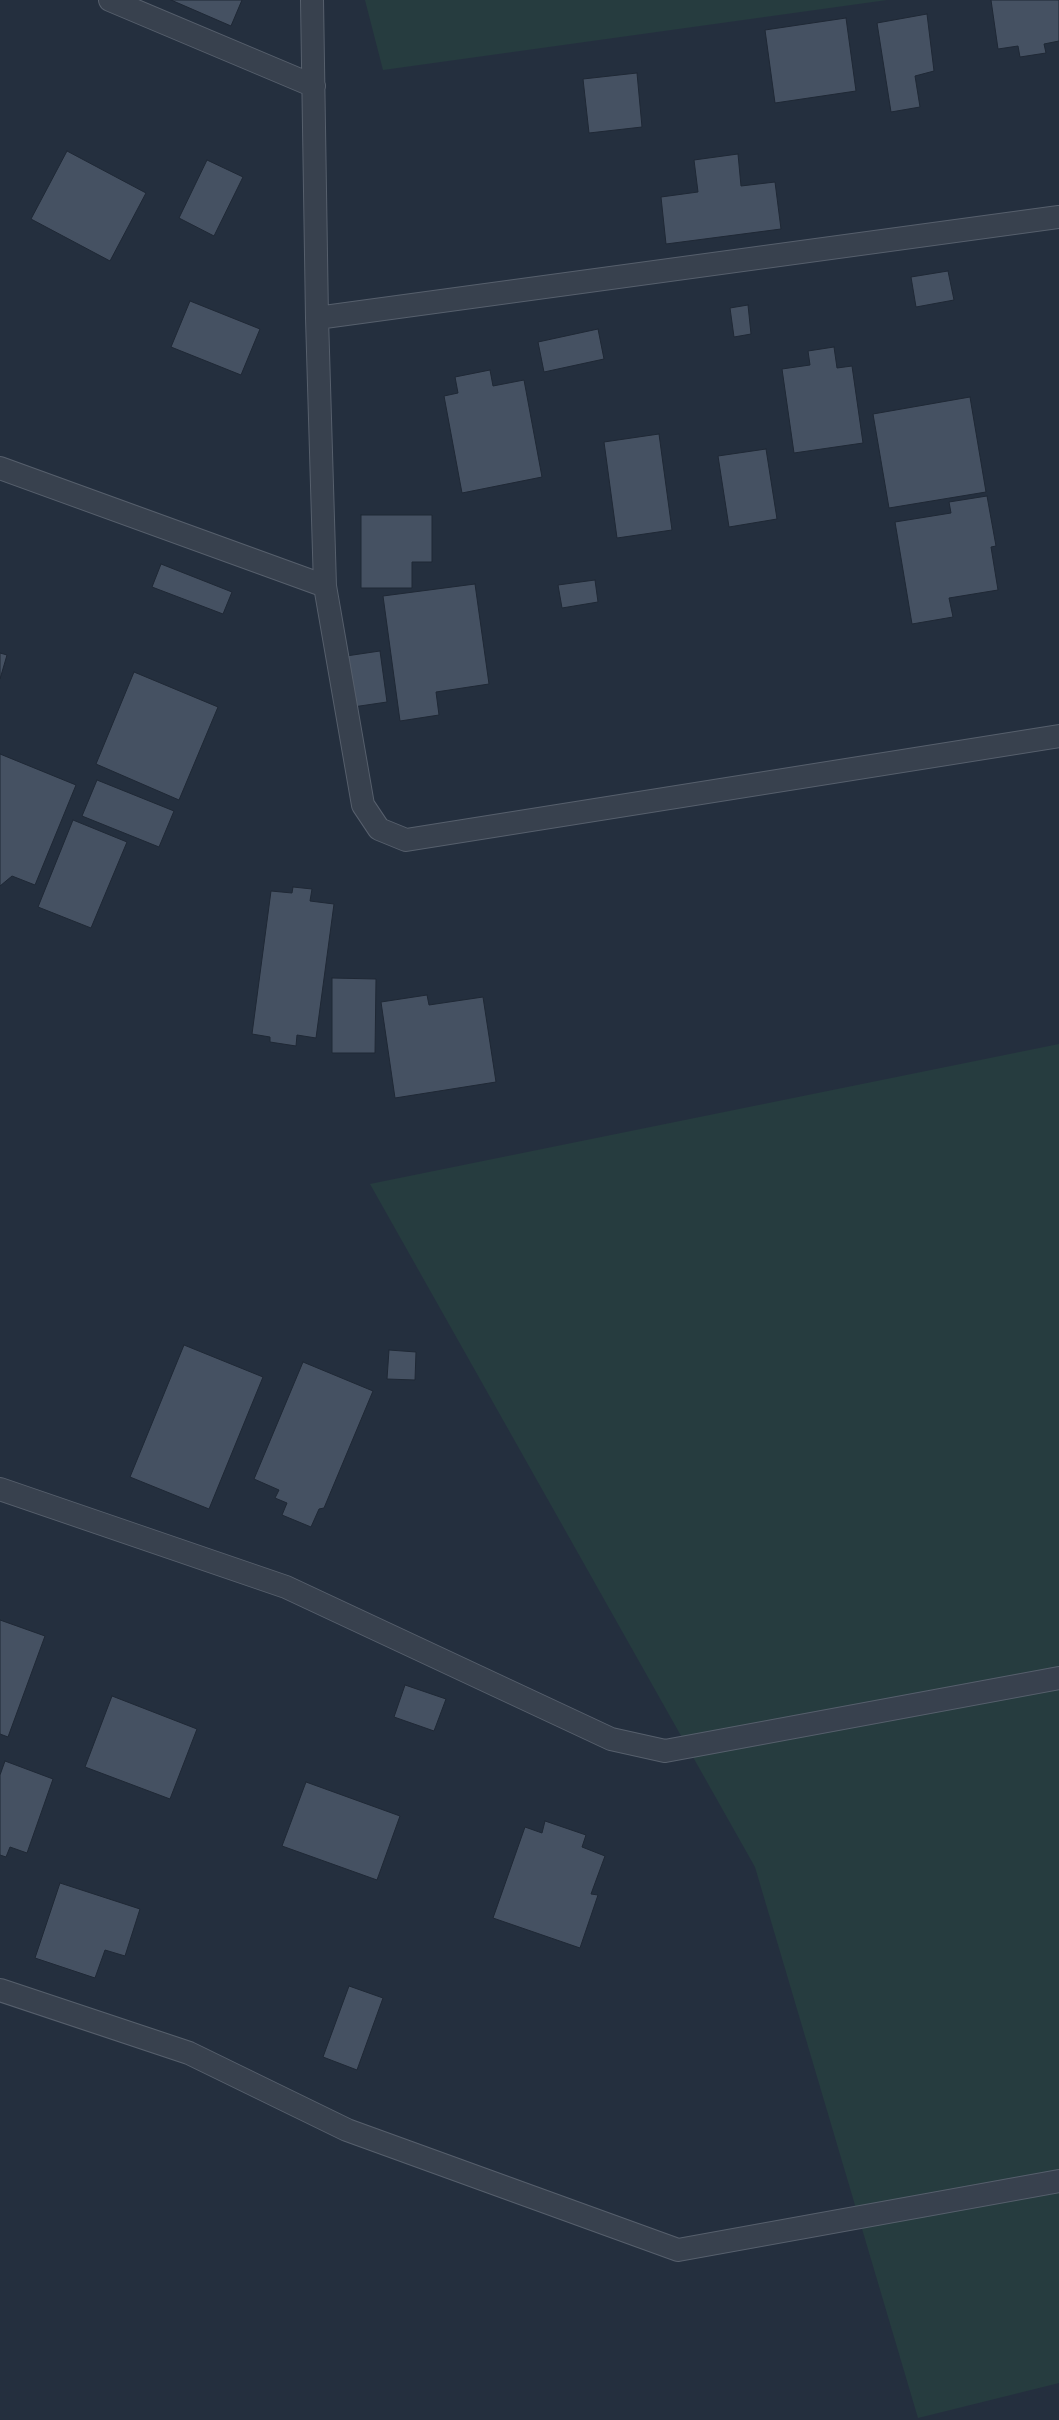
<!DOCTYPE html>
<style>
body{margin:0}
canvas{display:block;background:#242f3e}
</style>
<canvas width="1059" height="2420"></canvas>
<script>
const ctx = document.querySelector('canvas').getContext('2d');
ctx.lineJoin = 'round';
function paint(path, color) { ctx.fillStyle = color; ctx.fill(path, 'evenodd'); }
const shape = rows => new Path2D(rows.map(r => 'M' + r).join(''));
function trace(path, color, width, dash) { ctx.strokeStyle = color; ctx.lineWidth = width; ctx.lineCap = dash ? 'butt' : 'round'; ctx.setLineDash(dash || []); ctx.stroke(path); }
const green = shape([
 [365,0,887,0,383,70],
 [1059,1044,1059,2383,918,2418,755,1867,370,1184]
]);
const building = shape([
 [171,0,242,0,231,26,171,0],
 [991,0,1059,0,1059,41,1044,44,1046,53,1020,57,1018,46,998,49,991,0],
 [927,14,934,71,915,76,920,107,891,112,877,23,927,14],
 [846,18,856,91,775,103,765,30,846,18],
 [637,73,642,127,589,133,583,79,637,73],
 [67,151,146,193,110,261,31,219,67,151],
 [738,154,741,186,775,182,781,229,666,244,661,197,698,192,694,160,738,154],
 [207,160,243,177,214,236,179,218,207,160],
 [948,271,954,300,916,307,911,277,948,271],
 [190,301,260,329,241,375,171,347,190,301],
 [748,305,751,334,734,337,730,308,748,305],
 [598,329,604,359,544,372,538,342,598,329],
 [834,347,837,368,852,366,863,443,794,453,782,369,810,365,808,351,834,347],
 [490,370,493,386,524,380,542,477,462,493,444,396,458,393,455,377,490,370],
 [970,397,986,492,889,508,873,414,970,397],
 [659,434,672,530,617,538,604,442,659,434],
 [766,449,777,519,729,527,718,456,766,449],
 [987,496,996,546,991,547,998,590,949,598,953,617,912,624,895,522,951,513,949,502,987,496],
 [361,515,432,515,432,562,412,562,412,588,361,588,361,515],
 [161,564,232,592,223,614,152,587,161,564],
 [595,580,598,602,562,608,558,585,595,580],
 [475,584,489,684,436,692,439,715,400,721,383,596,475,584],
 [380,651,387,702,353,707,346,656,380,651],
 [0,653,7,655,0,679,0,653],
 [134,672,218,707,179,800,96,764,134,672],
 [0,754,76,785,35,885,12,876,0,886,0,754],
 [97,780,174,811,159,847,82,816,97,780],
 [73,820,127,842,91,928,38,907,73,820],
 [293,887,312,889,310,901,334,904,316,1038,297,1035,296,1046,270,1042,270,1037,252,1034,271,891,292,893,293,887],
 [332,978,376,979,375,1053,332,1053,332,978],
 [427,995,429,1005,483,997,496,1082,395,1098,381,1002,427,995],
 [184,1345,263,1377,209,1509,130,1477,184,1345],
 [389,1350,416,1352,415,1380,387,1379,389,1350],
 [303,1362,373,1391,324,1508,319,1509,311,1527,282,1515,287,1503,275,1498,279,1490,254,1479,303,1362],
 [0,1620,45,1636,8,1737,0,1734,0,1620],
 [405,1685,446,1699,434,1731,394,1717,405,1685],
 [112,1696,197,1729,170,1799,85,1767,112,1696],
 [5,1761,53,1779,27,1853,10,1847,6,1857,0,1855,0,1775,5,1761],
 [306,1782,400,1816,377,1880,282,1846,306,1782],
 [545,1821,586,1835,582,1847,605,1856,591,1894,598,1895,580,1948,493,1918,525,1827,542,1833,545,1821],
 [60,1883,140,1909,125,1956,105,1950,95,1978,35,1958,60,1883],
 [349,1986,383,1998,357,2070,323,2057,349,1986]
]);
const street = shape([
 [110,0,314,86],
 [312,0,317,318,325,586,363,805,379,829,406,840,1059,736],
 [317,318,1059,217],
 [0,468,325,586],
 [0,1489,286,1587,611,1739,665,1751,1059,1678],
 [0,1990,189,2053,347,2130,678,2250,1059,2181]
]);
paint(green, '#263c3f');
paint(building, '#455162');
trace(building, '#1f2835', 1);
trace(street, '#565f6c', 24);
trace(street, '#38414e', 22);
</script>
